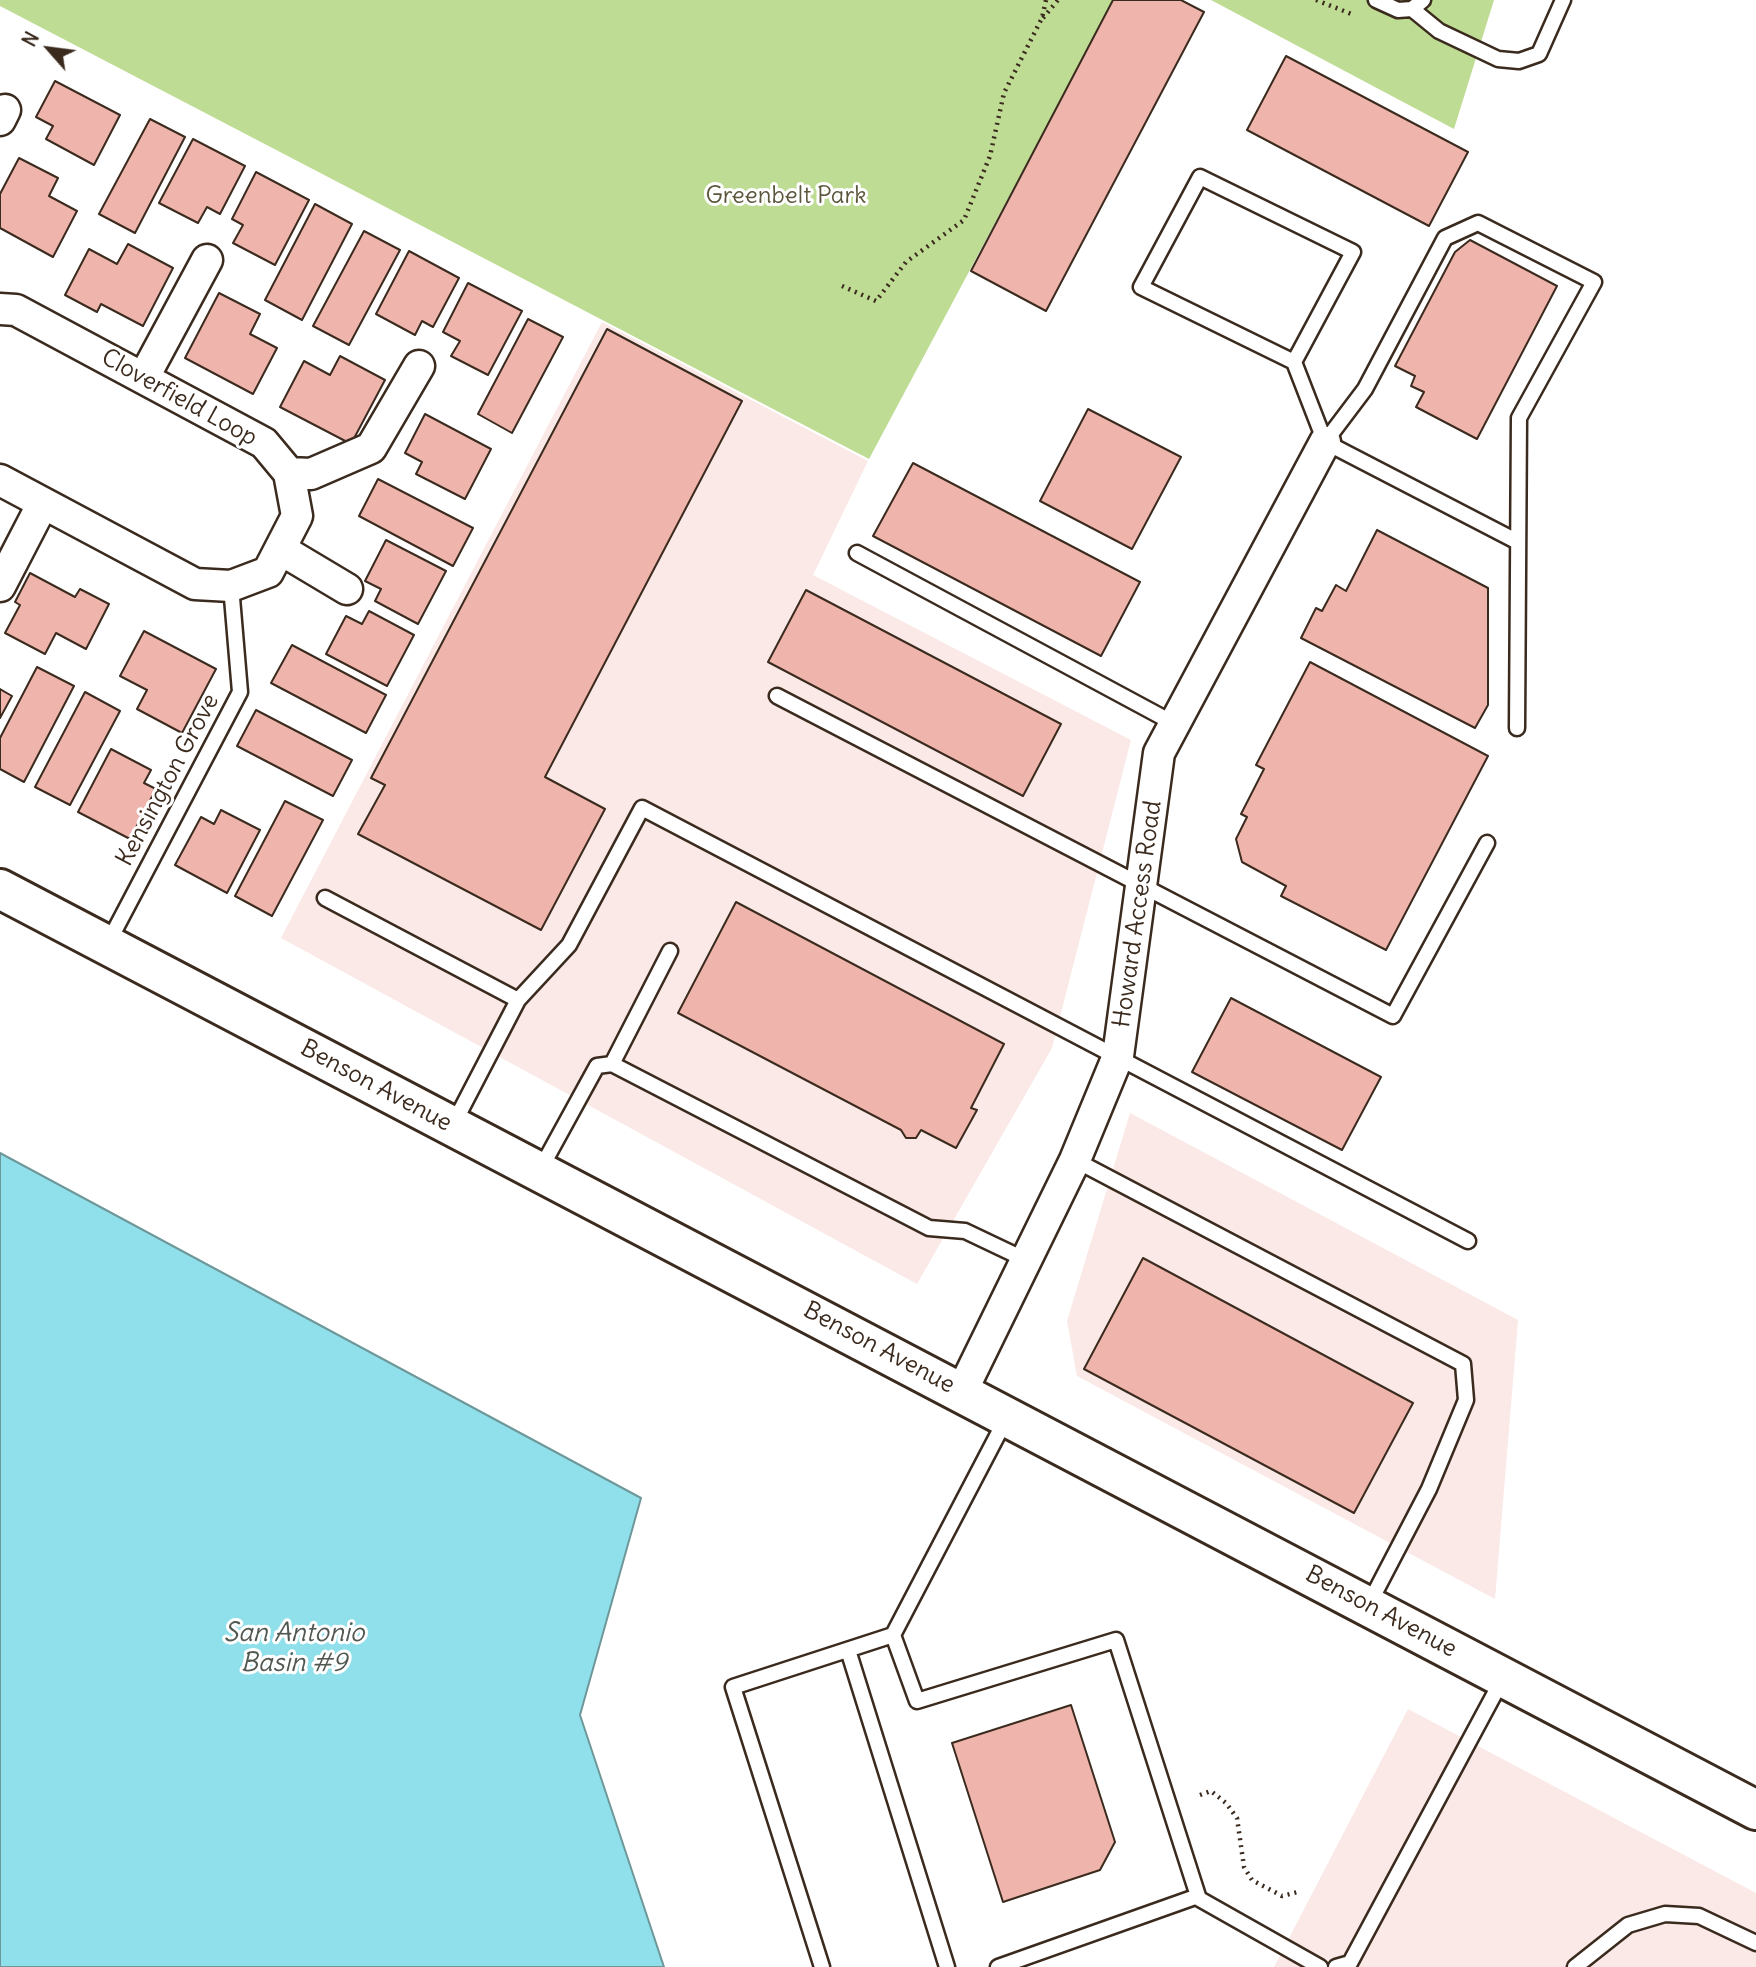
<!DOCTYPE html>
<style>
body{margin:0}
#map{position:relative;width:1756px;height:1967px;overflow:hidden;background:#fff;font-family:Delius,sans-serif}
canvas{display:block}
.north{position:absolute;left:14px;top:14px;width:70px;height:70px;-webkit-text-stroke:5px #fff;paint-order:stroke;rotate:298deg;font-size:19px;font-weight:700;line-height:28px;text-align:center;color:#3b2a1e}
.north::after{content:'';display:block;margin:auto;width:24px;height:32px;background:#3b2a1e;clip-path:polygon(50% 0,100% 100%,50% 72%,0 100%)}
</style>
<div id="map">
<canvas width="1756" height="1967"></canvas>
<div class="north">N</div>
</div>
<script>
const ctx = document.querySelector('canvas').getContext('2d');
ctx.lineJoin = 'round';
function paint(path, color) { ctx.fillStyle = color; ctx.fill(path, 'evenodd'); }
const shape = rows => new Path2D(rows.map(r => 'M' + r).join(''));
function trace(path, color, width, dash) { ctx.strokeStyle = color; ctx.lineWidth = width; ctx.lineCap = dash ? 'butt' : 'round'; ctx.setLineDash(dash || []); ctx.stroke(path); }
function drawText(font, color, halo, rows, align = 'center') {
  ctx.font = font + ' Delius,sans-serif'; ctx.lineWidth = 6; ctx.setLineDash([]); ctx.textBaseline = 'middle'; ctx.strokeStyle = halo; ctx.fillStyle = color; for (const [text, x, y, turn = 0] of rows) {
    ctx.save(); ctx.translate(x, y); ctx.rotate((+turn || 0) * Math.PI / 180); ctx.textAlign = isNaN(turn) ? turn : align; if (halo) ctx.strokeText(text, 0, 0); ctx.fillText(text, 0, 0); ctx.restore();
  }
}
const built = shape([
 [602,322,868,461,813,575,1131,740,1052,1048,917,1284,281,938],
 [1130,1113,1518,1320,1495,1599,1077,1376,1067,1321],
 [1408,1709,1756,1893,1756,1967,1274,1967]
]);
const green = shape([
 [0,0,1114,0,869,459,0,6],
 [1211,0,1494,0,1454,129]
]);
const water = shape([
 [0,1153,641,1498,580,1715,664,1967,0,1967,0,1153]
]);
const building = shape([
 [1113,0,1181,0,1204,12,1046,311,971,271,1113,0],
 [1286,56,1468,152,1429,226,1247,130,1286,56],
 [55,81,120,115,94,165,46,139,53,126,36,117,55,81],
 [150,119,185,137,135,233,99,214,150,119],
 [193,139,245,166,220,214,207,207,198,223,159,203,193,139],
 [19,158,58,178,49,196,77,211,53,257,0,228,0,194,19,158],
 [256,172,309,200,275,265,233,243,243,225,232,219,256,172],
 [315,204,352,224,302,320,265,300,315,204],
 [364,231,400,250,349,345,313,326,364,231],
 [1470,240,1557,286,1477,439,1416,407,1424,392,1411,386,1415,376,1395,366,1455,252,1470,240],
 [128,244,173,268,143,326,101,304,97,312,65,295,89,249,117,264,128,244],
 [409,251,459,278,433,327,422,321,415,335,376,314,409,251],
 [468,283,522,311,488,375,451,356,460,341,443,332,468,283],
 [219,293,260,314,250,334,277,348,253,394,185,358,219,293],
 [528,319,563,337,512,433,478,414,528,319],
 [607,329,742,401,545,777,605,809,541,930,358,834,385,785,371,778,607,329],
 [340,356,385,380,351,444,280,407,304,361,330,375,340,356],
 [1088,409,1181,457,1132,549,1040,501,1088,409],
 [425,414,491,449,465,499,416,474,422,462,405,453,425,414],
 [913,463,1140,582,1101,656,873,536,913,463],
 [378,479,473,528,453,566,359,516,378,479],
 [1377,530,1488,588,1488,705,1475,728,1301,638,1316,608,1322,611,1336,585,1346,591,1377,530],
 [386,540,446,571,418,624,375,601,381,589,365,581,386,540],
 [30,573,75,597,80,589,109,604,86,649,56,633,45,654,5,633,20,605,15,602,30,573],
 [806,590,1061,724,1023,796,768,662,806,590],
 [369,611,414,635,387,686,326,654,346,616,362,624,369,611],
 [144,631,216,669,182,733,137,709,147,690,120,676,144,631],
 [292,645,386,695,366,733,271,683,292,645],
 [1310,662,1488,756,1386,950,1281,896,1286,886,1242,862,1236,839,1247,817,1241,814,1264,769,1256,765,1310,662],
 [37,667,74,686,24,782,0,769,0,738,37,667],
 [0,689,12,696,0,718,0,689],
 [85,692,120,711,70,805,35,787,85,692],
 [256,710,352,760,333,796,237,746,256,710],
 [111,749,151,770,144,783,156,789,130,839,78,812,111,749],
 [285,801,323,820,272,916,235,896,285,801],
 [221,810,260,830,227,893,175,865,201,817,214,824,221,810],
 [736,902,1004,1044,971,1108,977,1110,956,1148,921,1130,916,1138,906,1138,901,1130,678,1013,736,902],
 [1231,998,1381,1077,1342,1150,1192,1072,1231,998],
 [1143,1258,1413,1403,1354,1513,1084,1369,1143,1258],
 [1071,1705,1115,1842,1100,1870,1003,1902,952,1743,1071,1705]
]);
const path = shape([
 [1316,0,1354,15],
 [1043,18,1058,0],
 [842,286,876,301,906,262,964,220,990,156,1004,93,1042,18,1046,0],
 [1200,1795,1211,1791,1226,1803,1237,1818,1244,1867,1252,1880,1282,1896,1298,1892]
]);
const service = shape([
 [1376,0,1398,10,1412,9,1423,0],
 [1412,9,1439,31,1498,59,1519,61,1539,54,1563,0],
 [1294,362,1141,287,1200,177,1353,252,1294,362,1325,442,1518,542],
 [1325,442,1365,389,1445,238,1478,223,1594,282,1519,418,1517,728],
 [857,553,1175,724],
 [777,696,1393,1016,1487,843],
 [325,898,518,1000],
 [107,945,240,692,231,586],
 [612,1064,670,951],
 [453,1125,518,1000,569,945,642,808,1468,1241],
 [1075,1160,1463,1364,1466,1400,1429,1489,1369,1604],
 [540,1170,597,1066,612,1064,929,1228,965,1231,1026,1260],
 [893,1635,917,1701,1116,1640,1198,1896,998,1967],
 [848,1650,947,1967],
 [1196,1897,1320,1967],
 [822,1967,733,1687,893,1635,1007,1417],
 [1336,1967,1350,1963,1503,1678],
 [1575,1967,1628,1925,1665,1914,1699,1916,1756,1943]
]);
const minor = shape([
 [0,120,5,110],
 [0,309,16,310,264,443,289,473,297,516,268,572,231,586,195,584,0,480],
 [144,377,207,260],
 [289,473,311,474,371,448,419,366],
 [280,549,347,589],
 [0,586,43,503],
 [962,1391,1075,1160,1118,1056,1159,753,1325,442]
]);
const primary = shape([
 [0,889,1756,1810]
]);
const parkNames = [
 ["Greenbelt Park",786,196]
];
const streetNames = [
 ["Cloverfield Loop",179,398,29],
 ["Kensington Grove",168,780,-62],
 ["Howard Access Road",1138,914,-82],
 ["Benson Avenue",376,1086,28],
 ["Benson Avenue",879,1348,28],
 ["Benson Avenue",1381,1612,28]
];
const waterNames = [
 ["San Antonio",294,1634],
 ["Basin #9",294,1664]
];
paint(built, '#fae9e6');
paint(green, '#bfdc94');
paint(water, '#90e0eb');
trace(water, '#6e9799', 2);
paint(building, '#efb5ac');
trace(building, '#3b2a1e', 2);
trace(service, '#3b2a1e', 19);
trace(minor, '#3b2a1e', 35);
trace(primary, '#3b2a1e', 44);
trace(path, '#3b2a1e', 4.5, [2, 5]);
trace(service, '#fff', 14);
trace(minor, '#fff', 30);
trace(primary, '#fff', 38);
drawText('24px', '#5c563c', '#fff', parkNames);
drawText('24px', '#3b2a1e', '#fff', streetNames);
drawText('italic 26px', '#505851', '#fff', waterNames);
</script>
